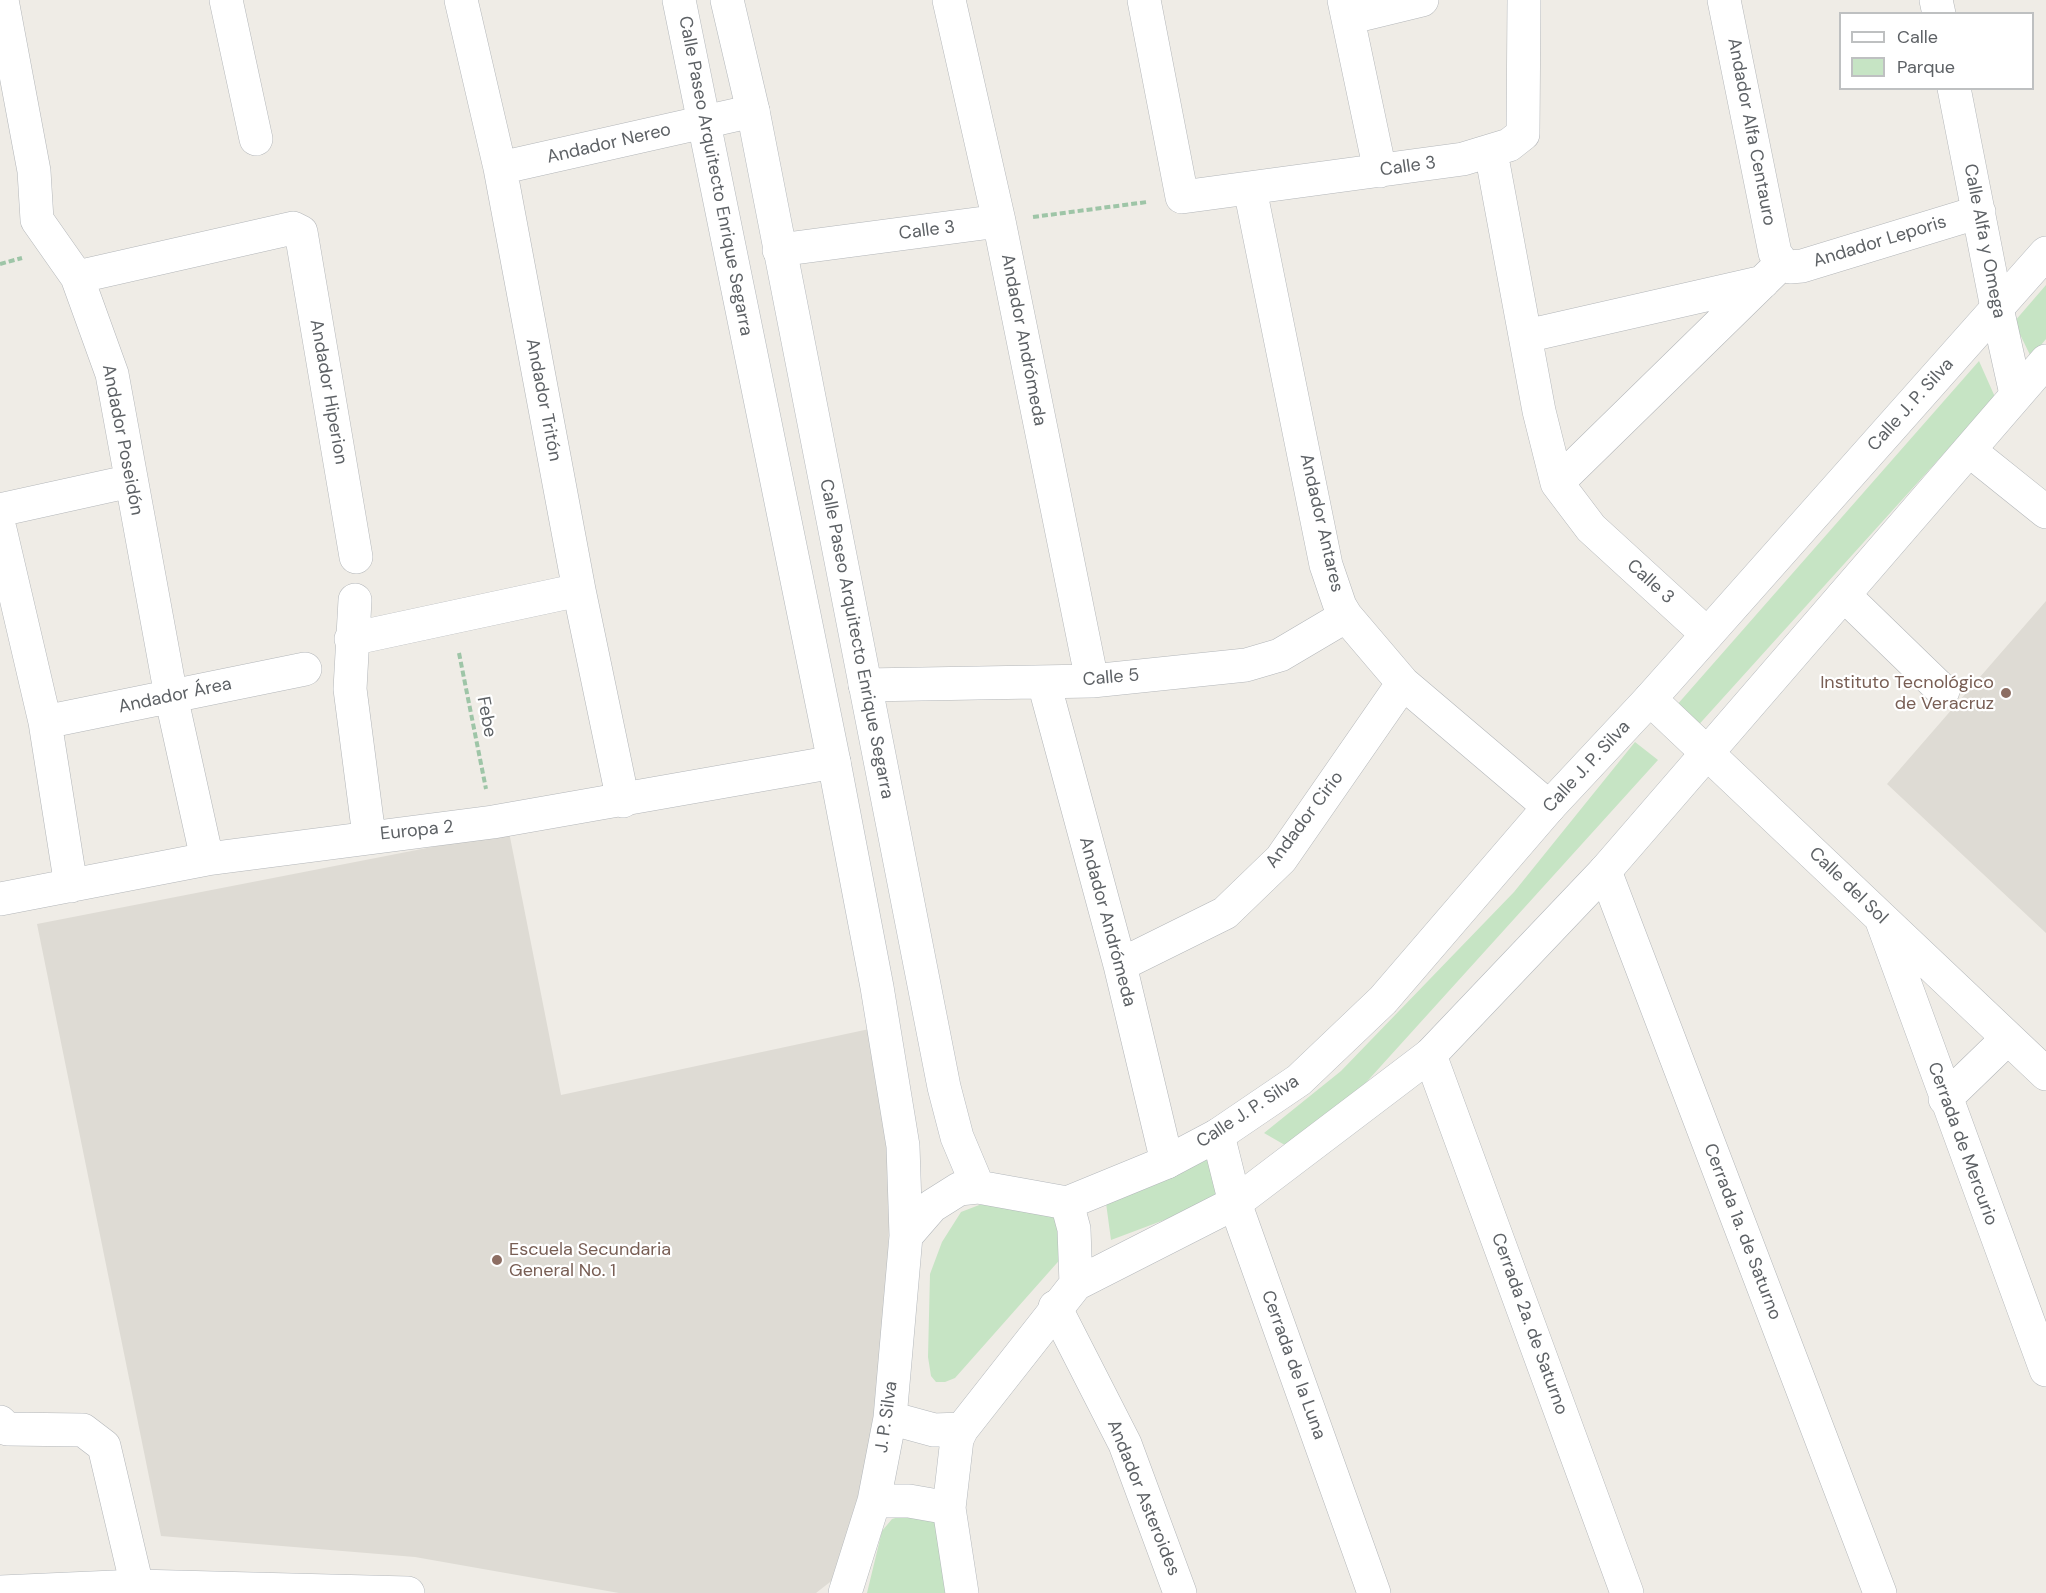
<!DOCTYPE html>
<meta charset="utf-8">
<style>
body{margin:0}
#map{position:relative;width:2046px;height:1593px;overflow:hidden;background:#efece6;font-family:"DM Sans",sans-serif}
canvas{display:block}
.legend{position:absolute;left:1839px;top:12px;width:195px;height:78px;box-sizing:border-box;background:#fff;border:2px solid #bec0c1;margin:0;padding:8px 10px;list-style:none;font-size:18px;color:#5d6165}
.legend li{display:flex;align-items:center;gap:12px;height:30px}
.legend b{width:30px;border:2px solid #bec0c1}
</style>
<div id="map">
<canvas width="2046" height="1593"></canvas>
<ul class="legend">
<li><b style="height:8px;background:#fff"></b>Calle</li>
<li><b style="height:16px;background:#c6e4c4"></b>Parque</li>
</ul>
</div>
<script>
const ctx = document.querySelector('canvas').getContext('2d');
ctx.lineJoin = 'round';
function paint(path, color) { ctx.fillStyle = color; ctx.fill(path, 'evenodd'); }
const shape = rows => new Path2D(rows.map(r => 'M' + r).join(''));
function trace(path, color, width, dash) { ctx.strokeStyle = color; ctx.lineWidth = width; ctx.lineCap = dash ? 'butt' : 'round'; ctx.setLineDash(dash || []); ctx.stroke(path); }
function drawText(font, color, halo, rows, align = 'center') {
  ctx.font = font + ' "DM Sans",sans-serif'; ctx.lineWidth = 4.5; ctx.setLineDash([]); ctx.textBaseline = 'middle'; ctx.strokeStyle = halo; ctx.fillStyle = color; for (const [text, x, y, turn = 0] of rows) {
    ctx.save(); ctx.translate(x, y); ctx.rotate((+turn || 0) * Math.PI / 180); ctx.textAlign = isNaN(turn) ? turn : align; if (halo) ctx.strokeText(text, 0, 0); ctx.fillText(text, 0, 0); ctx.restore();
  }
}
const education = shape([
 [2046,601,2046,933,1887,784],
 [509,832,561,1095,874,1028,892,1129,884,1392,848,1568,816,1593,619,1593,415,1557,161,1536,37,924]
]);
const green = shape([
 [2046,285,2046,339,2031,357,2014,322],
 [1979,361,1995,397,1694,730,1676,706],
 [1635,742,1658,760,1352,1098,1290,1148,1264,1133,1341,1071,1514,892],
 [1218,1151,1228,1196,1111,1240,1106,1203],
 [1000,1197,1044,1207,1065,1227,1064,1255,955,1378,945,1382,936,1382,931,1376,928,1357,930,1274,942,1242,961,1212],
 [909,1514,933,1515,951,1593,867,1593,882,1531,892,1519]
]);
const path = shape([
 [1033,217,1147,202],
 [0,264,22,258],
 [459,653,486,789]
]);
const street = shape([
 [2,0,34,171,37,220,77,277,112,374,171,696,207,859],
 [226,0,256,139],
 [461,0,500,168,579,590,623,801],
 [949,0,999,221,1092,681],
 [1144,0,1182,197,1463,159,1509,145,1523,134,1524,0],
 [1344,0,1380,171],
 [1724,0,1775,253,1782,263],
 [1936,0,1939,14],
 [1348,18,1422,0],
 [1954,88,1997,308,2016,394],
 [1491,152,1539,411,1557,483,1591,528,1707,634],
 [500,168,753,111],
 [1250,189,1326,565,1340,606,1346,616,1403,683,1549,807],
 [779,250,999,221],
 [1782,263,1790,267,1802,266,1979,212],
 [77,277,293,228,301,232,356,557],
 [1526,336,1763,282],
 [1970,451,2046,512],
 [1557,483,1782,263],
 [0,510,131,481],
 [0,529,45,722,71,886],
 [1844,595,1943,691],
 [355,600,350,689,369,836],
 [351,639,579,590],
 [1044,683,1120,965,1167,1162],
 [865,685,1092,681,1246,665,1280,655,1346,616],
 [1650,699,2046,1074],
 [45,722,305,669],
 [1605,871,1880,1593],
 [0,899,207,859,493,822,834,762],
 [1882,921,2046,1370],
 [1120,965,1225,913,1281,859,1403,683],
 [1430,1055,1627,1593],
 [1945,1099,2008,1038],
 [1218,1135,1235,1203,1374,1593],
 [1055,1307,1125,1444,1180,1593],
 [0,1422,7,1429,83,1430,104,1446,137,1586]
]);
const secondary = shape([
 [679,0,834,762,877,987,903,1146,906,1236,890,1418,874,1501,845,1593],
 [727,0,753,111,944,1087,957,1137,978,1187,1067,1203],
 [1067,1203,1167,1162,1218,1135,1299,1080,1383,1000,1549,807,1650,699,2046,253],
 [1067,1203,1074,1229,1076,1284],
 [906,1236,932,1206,959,1189,978,1187],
 [890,1418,934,1430,962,1429],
 [874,1501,909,1501,949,1508],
 [0,1592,137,1586,408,1593],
 [962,1593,949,1508,957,1439,962,1429,1076,1284,1235,1203,1430,1055,1605,871,2046,361]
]);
const markers = [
 [2006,693,6,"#8d6e63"],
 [497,1260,6,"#8d6e63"]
];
const streetNames = [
 ["Andador Alfa Centauro",1751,132,79],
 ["Andador Nereo",609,144,-13],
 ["Calle 3",1408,167,-8],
 ["Calle Paseo Arquitecto Enrique Segarra",715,176,79],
 ["Calle 3",927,231,-7],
 ["Calle Alfa y Omega",1984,241,79],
 ["Andador Leporis",1880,242,-17],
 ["Andador Andrómeda",1023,340,79],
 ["Andador Hiperion",328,392,80],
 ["Andador Tritón",543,400,79],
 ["Calle J. P. Silva",1911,405,-48],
 ["Andador Poseidón",122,440,79],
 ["Andador Antares",1321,523,77],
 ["Calle 3",1650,582,42],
 ["Calle Paseo Arquitecto Enrique Segarra",856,639,79],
 ["Calle 5",1111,678,-5],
 ["Andador Área",175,696,-12],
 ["Febe",486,717,79],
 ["Calle J. P. Silva",1587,767,-47],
 ["Andador Cirio",1305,820,-53],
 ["Europa 2",417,831,-6],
 ["Calle del Sol",1848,886,44],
 ["Andador Andrómeda",1107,922,75],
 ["Calle J. P. Silva",1248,1112,-33],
 ["Cerrada de Mercurio",1962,1144,70],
 ["Cerrada 1a. de Saturno",1742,1232,69],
 ["Cerrada 2a. de Saturno",1529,1324,70],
 ["Cerrada de la Luna",1293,1365,70],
 ["J. P. Silva",887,1417,-82],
 ["Andador Asteroides",1143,1498,68]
];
const educationNames = [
 ["Instituto Tecnológico",1994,683],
 ["de Veracruz",1994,704],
 ["Escuela Secundaria",509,1250,"left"],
 ["General No. 1",509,1271,"left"]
];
paint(education, '#dedbd4');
paint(green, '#c6e4c4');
trace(street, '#b3b6b9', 34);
trace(secondary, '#b4b8bc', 34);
trace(path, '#9ec5a7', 4, [6, 3]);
trace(street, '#fff', 33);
trace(secondary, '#fff', 33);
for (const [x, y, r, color] of markers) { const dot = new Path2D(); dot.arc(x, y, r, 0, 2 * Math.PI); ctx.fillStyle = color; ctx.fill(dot); trace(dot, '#fff', 2); }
drawText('18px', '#5d6165', '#fff', streetNames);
drawText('18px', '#785e54', '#fff', educationNames, 'right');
</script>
